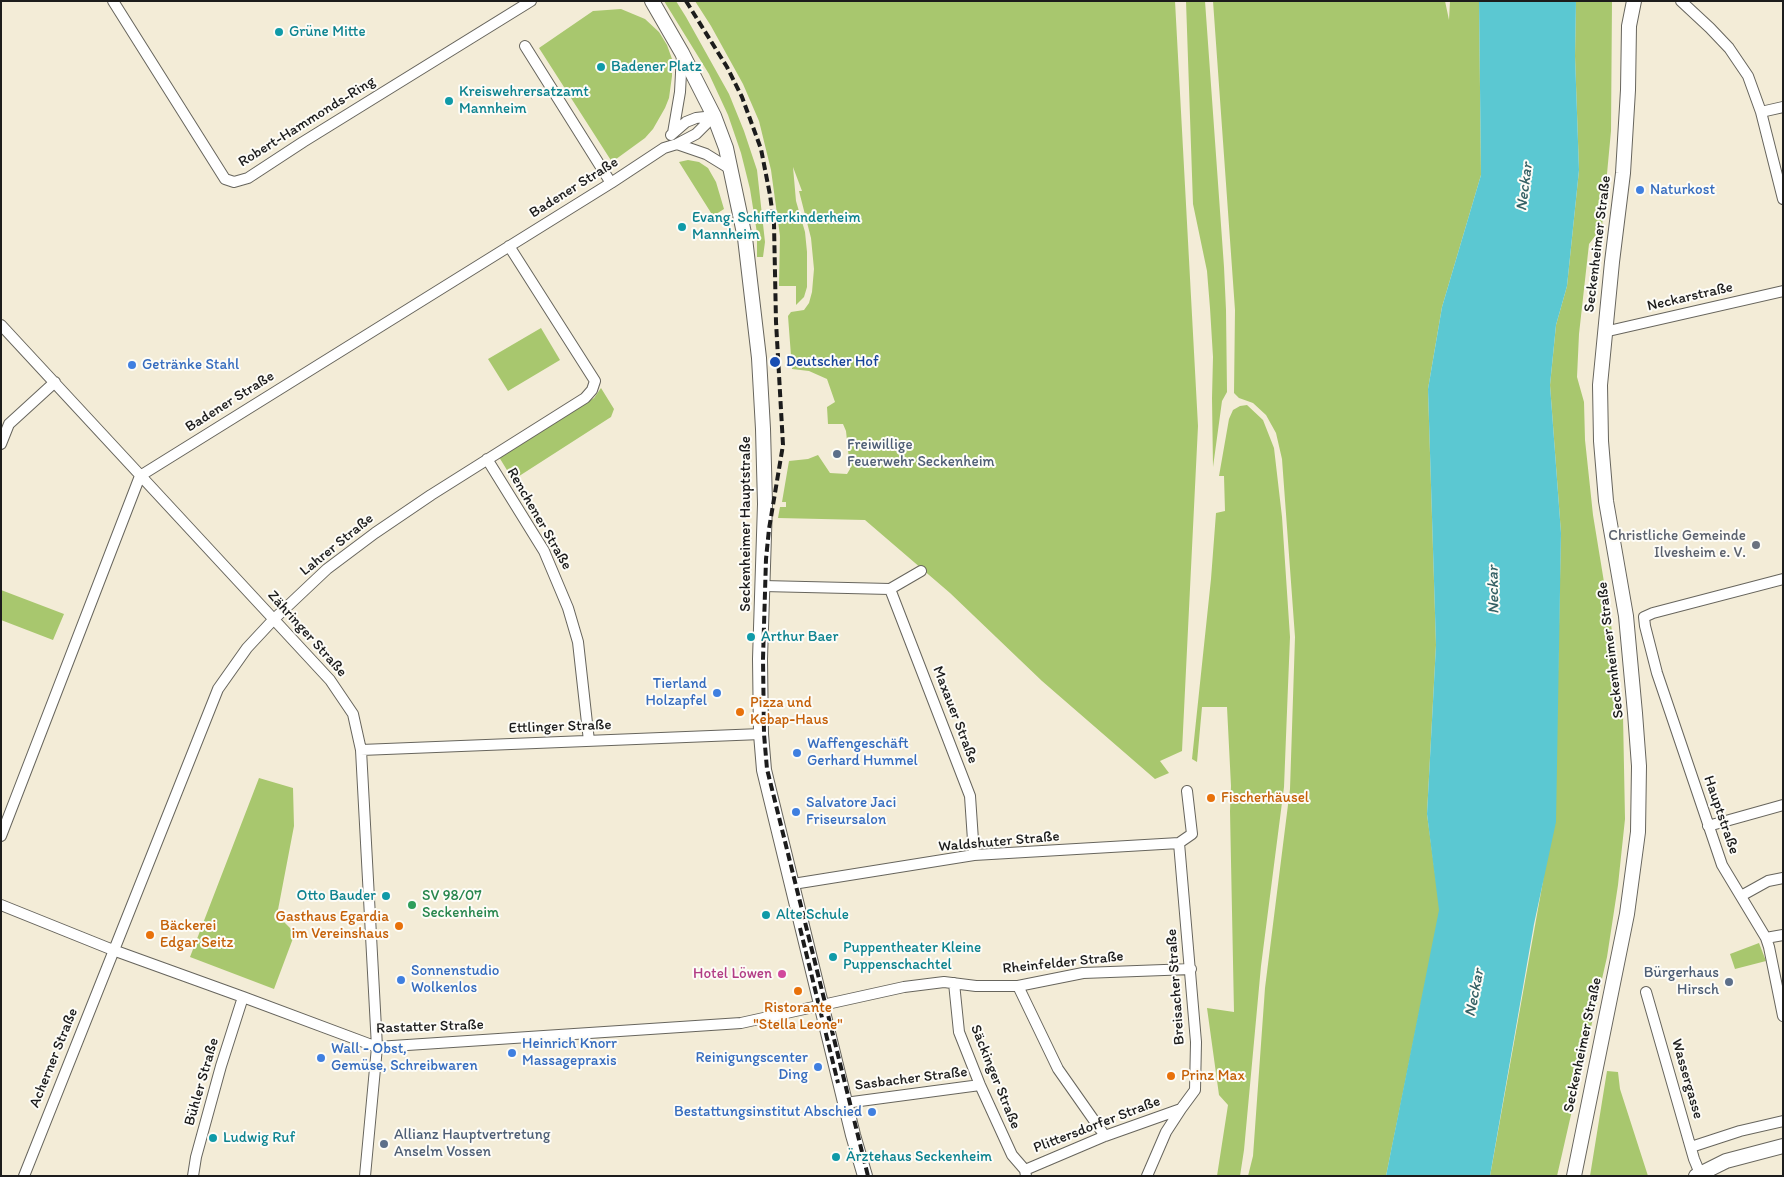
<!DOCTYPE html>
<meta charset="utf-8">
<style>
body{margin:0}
#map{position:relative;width:1784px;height:1177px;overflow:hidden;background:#f3ecd7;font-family:Itim,sans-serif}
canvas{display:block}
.frame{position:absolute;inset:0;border:2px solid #1c1c1c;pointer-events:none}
</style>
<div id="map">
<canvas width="1784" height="1177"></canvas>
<div class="frame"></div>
</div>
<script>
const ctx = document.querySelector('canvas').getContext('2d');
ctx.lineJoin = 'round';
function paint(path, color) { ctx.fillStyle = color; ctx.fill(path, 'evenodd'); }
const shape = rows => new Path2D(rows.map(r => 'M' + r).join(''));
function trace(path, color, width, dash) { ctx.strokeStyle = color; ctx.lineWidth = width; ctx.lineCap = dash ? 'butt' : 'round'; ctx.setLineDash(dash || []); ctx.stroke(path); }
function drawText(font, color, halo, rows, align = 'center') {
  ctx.font = font + ' Itim,sans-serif'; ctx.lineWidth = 4; ctx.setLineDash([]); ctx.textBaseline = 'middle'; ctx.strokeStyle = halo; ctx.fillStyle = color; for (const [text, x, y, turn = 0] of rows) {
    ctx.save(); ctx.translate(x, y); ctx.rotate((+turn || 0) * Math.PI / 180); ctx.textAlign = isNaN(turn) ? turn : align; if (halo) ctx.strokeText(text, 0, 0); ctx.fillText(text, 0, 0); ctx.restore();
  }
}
const green = shape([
 [664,1,676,1,686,17,729,94,744,131,757,170,765,242,763,257,757,257,757,233,750,189,741,153,728,115,709,74],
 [695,1,1175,1,1198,426,1182,751,1160,761,1169,773,1155,779,1042,681,950,593,865,520,778,518,780,507,786,507,786,502,782,502,789,461,808,459,818,455,830,473,847,474,850,469,846,431,843,424,828,424,827,407,835,402,827,379,809,371,792,369,788,316,791,312,804,310,809,303,812,292,814,269,811,238,799,191,802,191,793,167,796,201,805,232,807,252,807,287,804,297,796,305,796,286,779,286,780,236,771,170,759,121,743,84,711,26],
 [1186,1,1205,1,1224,267,1226,310,1227,392,1222,401,1213,467,1212,398,1213,357,1210,308,1207,271,1193,204],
 [1213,1,1445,1,1449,20,1450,1,1479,1,1481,175,1442,307,1428,389,1436,645,1427,814,1440,910,1386,1176,1248,1176,1253,1156,1265,988,1290,789,1295,637,1282,459,1276,433,1266,415,1253,403,1239,398,1234,393,1235,310],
 [1576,1,1612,1,1611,131,1602,227,1589,244,1579,334,1577,377,1584,402,1585,440,1593,515,1613,637,1623,715,1625,819,1618,885,1607,957,1557,1176,1490,1176,1543,881,1557,719,1561,533,1550,385,1556,325,1567,286,1579,170,1575,56],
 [621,9,645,19,659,32,667,45,672,59,672,76,669,98,665,108,653,129,645,138,612,162,539,48,593,11],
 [688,160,699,162,708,168,716,182,724,209,713,216,679,162],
 [541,328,560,360,508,391,488,359],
 [601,388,614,409,611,417,513,480,499,457,594,398],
 [1247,405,1263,420,1274,448,1282,517,1290,637,1288,686,1284,787,1261,966,1244,1150,1240,1176,1217,1176,1228,1105,1219,1095,1207,1008,1234,1012,1230,811,1231,786,1227,707,1202,707,1197,762,1192,759,1211,579,1216,513,1225,511,1224,476,1219,476,1229,419,1233,410,1240,406],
 [1,590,64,614,53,640,1,620],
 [259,778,293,788,294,826,277,915,295,933,274,989,190,957],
 [1759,943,1766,961,1735,969,1730,954],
 [1607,1071,1618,1072,1620,1089,1648,1176,1590,1176]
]);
const water = shape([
 [1479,1,1576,1,1575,56,1579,170,1567,286,1556,325,1550,385,1561,533,1556,822,1534,924,1490,1176,1386,1176,1439,910,1427,814,1436,645,1428,389,1442,307,1481,175]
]);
const minor = shape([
 [113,1,225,179,234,182,248,178,303,142,531,1],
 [1681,1,1710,28,1729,48,1748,76,1761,112,1783,199],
 [525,46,611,183],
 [1761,112,1783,107],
 [673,133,680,92,682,54],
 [671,135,686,122,696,118,714,116],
 [677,144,706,154,732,170],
 [1,325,330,680,353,714,361,750,377,1047,365,1176],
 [1604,332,1783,291],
 [1,444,9,424,55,382],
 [487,459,544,551,568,608,578,642,589,741],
 [1783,579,1653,613,1644,617,1645,626,1657,673,1722,865,1766,938,1769,947,1783,1016],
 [763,586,890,589,970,796,974,855],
 [890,589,921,571],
 [361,750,761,734],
 [1708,826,1783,805],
 [1,836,140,476,611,183,664,148,677,144,696,134,714,116],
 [1179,843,1192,834,1187,791],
 [793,884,974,855,1179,843],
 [1741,896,1768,881,1783,878],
 [1,905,113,950,243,997,377,1047,741,1023,904,987,944,982,976,986,1018,986,1083,973,1191,969],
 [1766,938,1783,935],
 [954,983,959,1032,980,1085,1012,1155,1025,1170,1026,1176],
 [1018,986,1058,1069,1105,1136],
 [1646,992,1694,1159,1701,1176],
 [845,1103,980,1085],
 [1691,1147,1740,1131,1783,1121],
 [1025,1170,1105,1136,1181,1109],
 [24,1176,218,689,247,648,274,619,327,569,375,533,431,495,585,398,592,390,595,381,509,246],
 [193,1176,196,1157,221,1066,243,997],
 [1147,1176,1166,1132,1181,1109,1195,1090,1196,1042,1179,843]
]);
const secondary = shape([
 [652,1,682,53,714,116,726,148,745,238,759,358,763,429,765,504,760,659,761,734,764,770,853,1135,865,1176],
 [1574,1176,1627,914,1638,832,1639,766,1635,713,1626,616,1606,501,1601,441,1600,385,1612,262,1623,173,1628,90,1629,26,1634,1],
 [1696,1176,1726,1161,1783,1146]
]);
const rail = shape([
 [686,1,727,67,742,97,761,149,770,195,774,224,776,322,783,445,769,529,766,559,763,659,764,734,767,769,868,1176],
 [800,928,838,1083]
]);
const markers = [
 [279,32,5,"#0f9aa8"],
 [601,67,5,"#0f9aa8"],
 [449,101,5,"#0f9aa8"],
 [1640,190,5,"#3f7fe0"],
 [682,227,5,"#0f9aa8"],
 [775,362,6,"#1a4fb4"],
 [132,365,5,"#3f7fe0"],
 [837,454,5,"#5c6f8a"],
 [1756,545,5,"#6b7280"],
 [751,637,5,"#0f9aa8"],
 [717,693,5,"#3f7fe0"],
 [740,712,5,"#e8710a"],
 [797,753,5,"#3f7fe0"],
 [1211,798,5,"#e8710a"],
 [796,812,5,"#3f7fe0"],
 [386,896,5,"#0f9aa8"],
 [412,905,5,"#2e9e5b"],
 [766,915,5,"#0f9aa8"],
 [399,926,5,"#e8710a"],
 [150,935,5,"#e8710a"],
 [833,957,5,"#0f9aa8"],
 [782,974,5,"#d1479c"],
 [401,980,5,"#3f7fe0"],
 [1729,982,5,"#5c6f8a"],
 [798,991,5,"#e8710a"],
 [512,1053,5,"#3f7fe0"],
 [321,1058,5,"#3f7fe0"],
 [818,1067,5,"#3f7fe0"],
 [1171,1076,5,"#e8710a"],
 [872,1112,5,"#3f7fe0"],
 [213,1138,5,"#0f9aa8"],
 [384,1144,5,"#5c6f8a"],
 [836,1157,5,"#0f9aa8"]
];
const cultureNames = [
 ["Grüne Mitte",289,32],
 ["Badener Platz",611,67],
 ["Kreiswehrersatzamt",459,92],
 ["Mannheim",459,109],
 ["Evang. Schifferkinderheim",692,218],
 ["Mannheim",692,235],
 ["Arthur Baer",761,637],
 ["Otto Bauder",376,896,"right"],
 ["Alte Schule",776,915],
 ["Puppentheater Kleine",843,948],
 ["Puppenschachtel",843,965],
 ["Ludwig Ruf",223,1138],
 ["Ärztehaus Seckenheim",846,1157]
];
const streetNames = [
 ["Robert-Hammonds-Ring",307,122,-32],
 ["Badener Straße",574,188,-32],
 ["Seckenheimer Straße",1598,244,-83],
 ["Neckarstraße",1690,297,-13],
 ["Badener Straße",230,402,-32],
 ["Renchener Straße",539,519,60],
 ["Seckenheimer Hauptstraße",746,524,-90],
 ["Lahrer Straße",337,545,-39],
 ["Zähringer Straße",307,634,48],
 ["Seckenheimer Straße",1611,650,-97],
 ["Maxauer Straße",955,715,69],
 ["Ettlinger Straße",560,727,-2],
 ["Hauptstraße",1721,815,71],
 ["Waldshuter Straße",999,842,-5],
 ["Rheinfelder Straße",1063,963,-6],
 ["Breisacher Straße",1176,987,-94],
 ["Rastatter Straße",430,1027,-2],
 ["Seckenheimer Straße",1583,1045,-78],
 ["Acherner Straße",54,1058,-68],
 ["Säckinger Straße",995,1077,68],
 ["Sasbacher Straße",911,1079,-7],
 ["Wassergasse",1687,1079,74],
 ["Bühler Straße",202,1082,-74],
 ["Plittersdorfer Straße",1097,1125,-21]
];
const shopNames = [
 ["Naturkost",1650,190],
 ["Getränke Stahl",142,365],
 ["Tierland",707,684,"right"],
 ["Holzapfel",707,701,"right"],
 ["Waffengeschäft",807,744],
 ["Gerhard Hummel",807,761],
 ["Salvatore Jaci",806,803],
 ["Friseursalon",806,820],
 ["Sonnenstudio",411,971],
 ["Wolkenlos",411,988],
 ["Heinrich Knorr",522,1044],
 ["Massagepraxis",522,1061],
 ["Wall - Obst,",331,1049],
 ["Gemüse, Schreibwaren",331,1066],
 ["Reinigungscenter",808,1058,"right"],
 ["Ding",808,1075,"right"],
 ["Bestattungsinstitut Abschied",862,1112,"right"]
];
const transitNames = [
 ["Deutscher Hof",786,362]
];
const serviceNames = [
 ["Freiwillige",847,445],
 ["Feuerwehr Seckenheim",847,462],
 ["Bürgerhaus",1719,973,"right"],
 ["Hirsch",1719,990,"right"],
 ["Allianz Hauptvertretung",394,1135],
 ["Anselm Vossen",394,1152]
];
const worshipNames = [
 ["Christliche Gemeinde",1746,536],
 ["Ilvesheim e. V.",1746,553]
];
const foodNames = [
 ["Pizza und",750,703],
 ["Kebap-Haus",750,720],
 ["Fischerhäusel",1221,798],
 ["Gasthaus Egardia",389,917,"right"],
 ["im Vereinshaus",389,934,"right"],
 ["Bäckerei",160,926],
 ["Edgar Seitz",160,943],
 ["Ristorante",798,1008,"center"],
 ["\"Stella Leone\"",798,1025,"center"],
 ["Prinz Max",1181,1076]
];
const leisureNames = [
 ["SV 98/07",422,896],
 ["Seckenheim",422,913]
];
const hotelNames = [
 ["Hotel Löwen",772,974]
];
const waterNames = [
 ["Neckar",1525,187,-83],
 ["Neckar",1494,590,-91],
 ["Neckar",1475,993,-79]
];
paint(green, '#a8c76e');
paint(water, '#5bc8d2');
trace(minor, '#67655d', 12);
trace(secondary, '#67655d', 16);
trace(minor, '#fff', 10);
trace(secondary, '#fff', 14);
trace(rail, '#1c1c1c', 4, [8, 4]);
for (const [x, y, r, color] of markers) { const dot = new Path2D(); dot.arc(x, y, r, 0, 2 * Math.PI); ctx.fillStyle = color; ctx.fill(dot); trace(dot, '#fdfcf7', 2); }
drawText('15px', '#0d838f', '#fdfcf7', cultureNames, 'left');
drawText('15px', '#1c1c1c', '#fdfcf7', streetNames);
drawText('15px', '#366cbe', '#fdfcf7', shopNames, 'left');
drawText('15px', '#164399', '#fdfcf7', transitNames, 'left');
drawText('15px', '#4e5e75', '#fdfcf7', serviceNames, 'left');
drawText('15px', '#5b616d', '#fdfcf7', worshipNames, 'right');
drawText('15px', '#c56008', '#fdfcf7', foodNames, 'left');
drawText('15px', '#27864d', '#fdfcf7', leisureNames, 'left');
drawText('15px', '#b23c85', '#fdfcf7', hotelNames, 'right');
drawText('italic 16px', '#356165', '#fdfcf7', waterNames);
</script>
